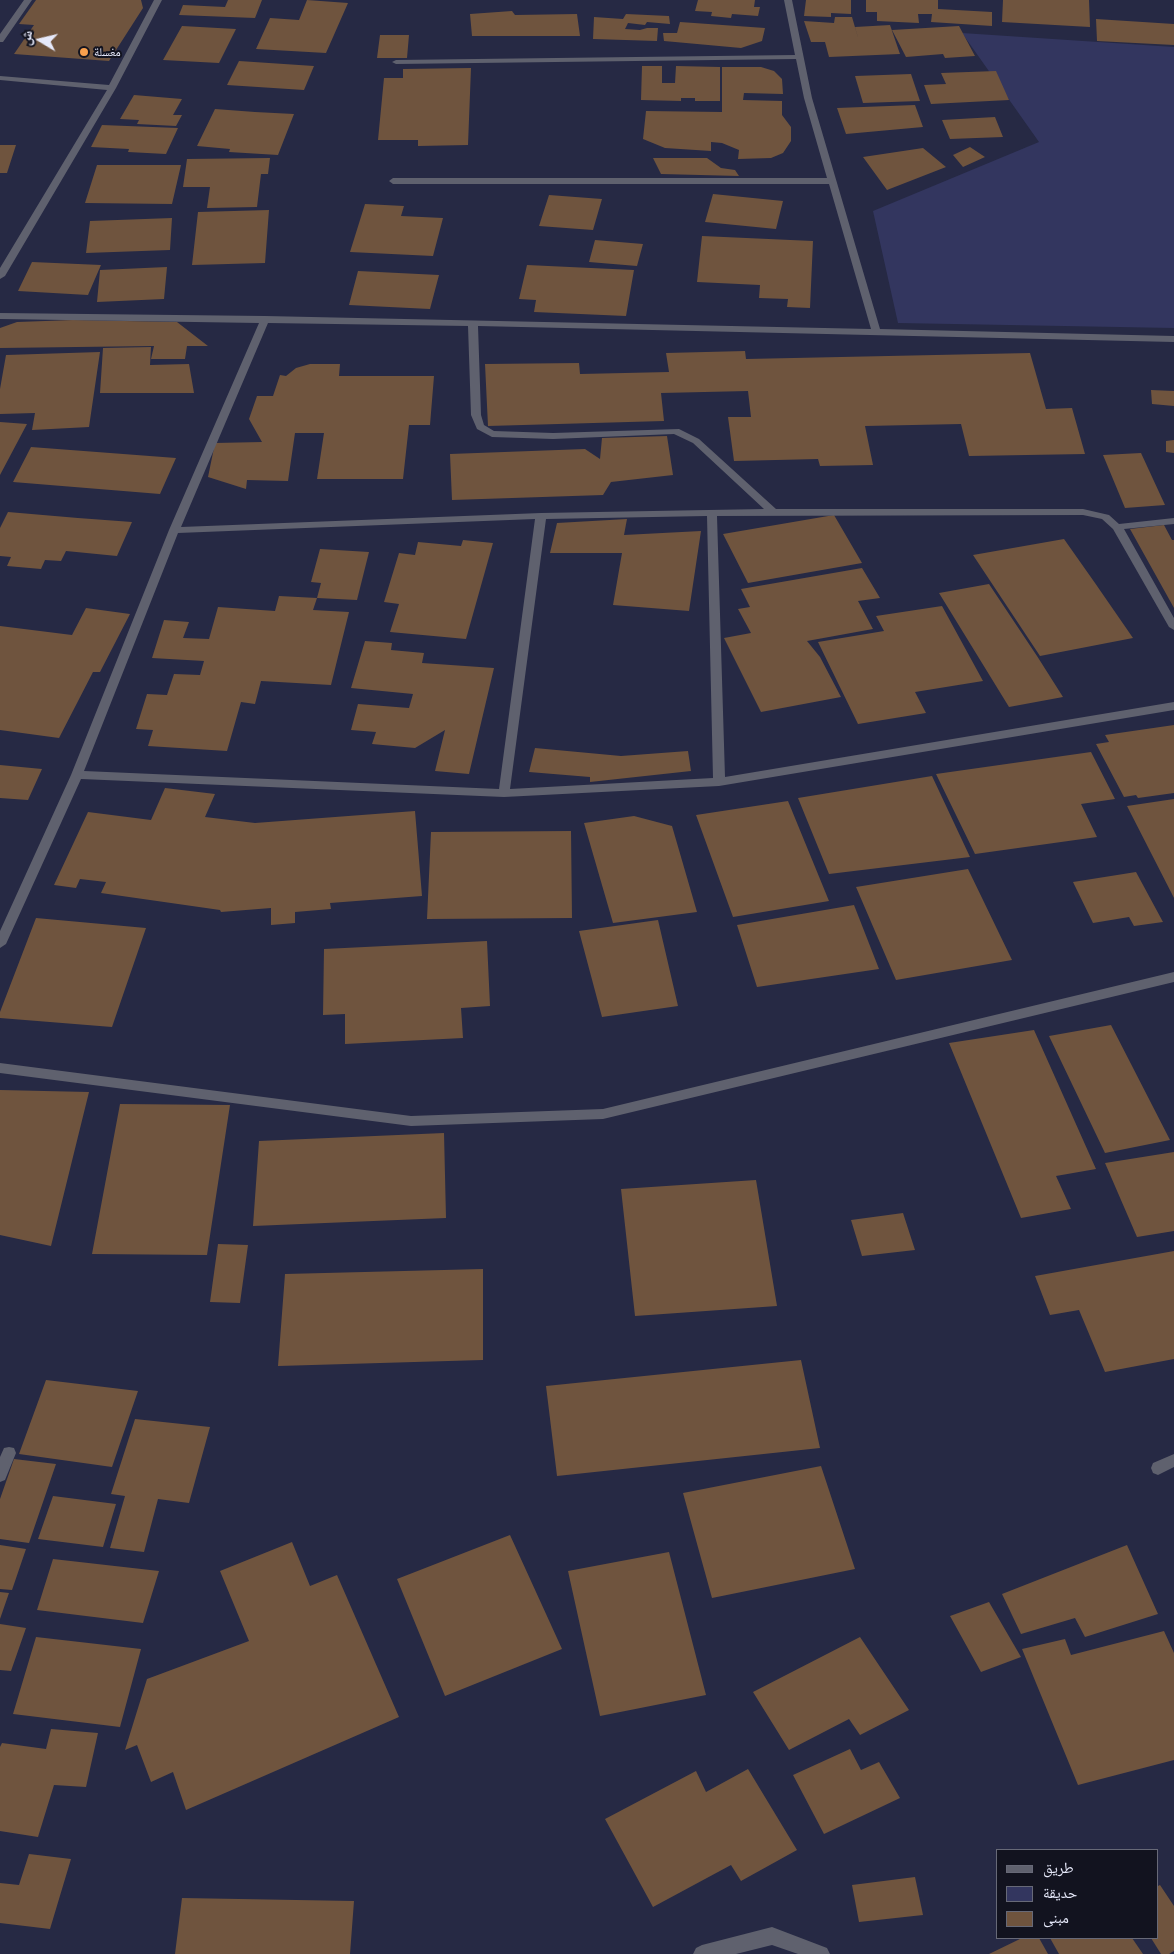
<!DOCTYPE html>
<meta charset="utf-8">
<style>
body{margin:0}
#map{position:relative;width:1174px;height:1954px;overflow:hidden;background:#262944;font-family:Literata,"Noto Naskh Arabic",serif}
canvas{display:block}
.legend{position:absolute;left:996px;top:1849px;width:162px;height:90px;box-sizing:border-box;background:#12131f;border:1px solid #676977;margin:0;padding:6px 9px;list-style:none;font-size:15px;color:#e6e9fa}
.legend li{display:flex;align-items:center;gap:10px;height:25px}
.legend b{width:25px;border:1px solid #676977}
.north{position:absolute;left:15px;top:15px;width:50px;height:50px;-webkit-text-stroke:4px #12131f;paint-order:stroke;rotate:279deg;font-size:14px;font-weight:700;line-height:20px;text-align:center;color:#e6e9fa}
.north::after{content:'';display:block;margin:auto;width:18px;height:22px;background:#e6e9fa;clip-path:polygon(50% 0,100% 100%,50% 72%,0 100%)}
</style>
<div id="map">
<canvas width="1174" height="1954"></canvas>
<ul class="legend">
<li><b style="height:6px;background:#5f616e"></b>طريق</li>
<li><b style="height:14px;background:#33365f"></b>حديقة</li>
<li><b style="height:14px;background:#6f543e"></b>مبنى</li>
</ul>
<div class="north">ش</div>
</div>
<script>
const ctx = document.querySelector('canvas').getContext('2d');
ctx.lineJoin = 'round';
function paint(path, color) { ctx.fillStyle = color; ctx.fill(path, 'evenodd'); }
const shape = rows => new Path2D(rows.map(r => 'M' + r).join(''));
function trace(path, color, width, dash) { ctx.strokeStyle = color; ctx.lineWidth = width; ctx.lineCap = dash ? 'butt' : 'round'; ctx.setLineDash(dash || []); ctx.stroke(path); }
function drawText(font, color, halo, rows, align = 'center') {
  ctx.font = font + ' Literata,"Noto Naskh Arabic",serif'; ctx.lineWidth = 4; ctx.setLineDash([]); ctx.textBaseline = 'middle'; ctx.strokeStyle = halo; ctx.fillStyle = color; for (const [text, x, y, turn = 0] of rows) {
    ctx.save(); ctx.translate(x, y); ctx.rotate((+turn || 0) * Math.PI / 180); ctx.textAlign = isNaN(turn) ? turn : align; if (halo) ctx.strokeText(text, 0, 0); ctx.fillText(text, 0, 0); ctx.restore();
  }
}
const green = shape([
 [962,33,1174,47,1174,328,898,323,873,211,1039,142]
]);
const building = shape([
 [36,0,141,0,143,8,109,61,14,54,34,25,19,24],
 [228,0,262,0,255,18,179,15,183,5,225,7],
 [307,0,348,3,326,53,256,49,270,18,299,20],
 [698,0,755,0,754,7,760,7,758,16,732,14,731,18,711,16,712,12,695,11],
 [806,0,851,0,851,14,831,13,831,17,804,16],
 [866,0,938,0,938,9,992,12,992,26,931,22,932,14,918,14,919,23,877,21,877,12,866,12],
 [1003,0,1089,0,1090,27,1002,22],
 [512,11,515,15,577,14,580,36,472,36,470,14],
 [626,14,669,16,670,24,647,22,645,25,628,23,625,29,640,30,647,28,658,28,657,41,593,39,594,17,623,19],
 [835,17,852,17,859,41,855,27,890,25,900,54,829,57,825,42,811,42,804,21,834,23],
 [1096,19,1174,24,1174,45,1097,41],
 [680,22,765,28,762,41,741,48,664,41,663,33,677,33],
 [182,26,236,29,219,63,163,60],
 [959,26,975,56,945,58,943,54,906,57,892,30],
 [380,35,409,35,407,58,377,58],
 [239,61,314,66,304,90,227,85],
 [642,66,662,66,662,83,675,83,676,66,720,67,720,101,695,101,695,98,681,98,681,101,641,100],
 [722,67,761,67,774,71,782,79,783,94,744,93,743,100,782,101,782,115,791,127,791,141,783,153,771,158,738,159,739,150,722,143,711,142,711,151,665,148,643,139,646,111,722,112],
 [471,68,468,145,418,146,418,140,378,140,384,78,403,78,403,69],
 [996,71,1009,100,931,104,924,85,946,84,941,73],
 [911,74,920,101,863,103,855,76],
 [134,95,182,99,173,115,182,115,176,126,137,124,139,120,120,119],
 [915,105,923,127,846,134,837,108],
 [215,109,255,112,294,114,278,155,229,152,230,149,197,146],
 [995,117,1003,137,950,139,942,120],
 [102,125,178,128,166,154,128,152,129,149,91,147],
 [0,145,16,145,7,173,0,173],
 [970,147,985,157,963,167,953,155],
 [923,148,946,167,887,190,863,157],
 [270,158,268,174,261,174,257,207,207,208,210,187,183,187,187,159],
 [653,158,707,158,721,168,735,170,739,176,661,174],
 [97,165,181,165,172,204,85,203],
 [713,194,783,201,776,229,705,222],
 [549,195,602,199,593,230,539,226],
 [365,204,404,206,401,216,443,218,433,256,350,252],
 [269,210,265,263,192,265,198,212],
 [172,218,170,250,86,253,90,221],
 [702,236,813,241,810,308,787,307,788,299,759,298,760,285,697,282],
 [595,240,643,244,637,266,589,262],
 [32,262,101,265,88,295,18,291],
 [527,265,634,270,626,316,534,312,536,300,519,299],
 [167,267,164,299,97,302,100,270],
 [358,271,439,275,430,309,349,305],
 [73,320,177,322,208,346,187,346,185,359,151,359,154,346,0,348,0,328,17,322],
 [151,347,150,365,189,364,194,393,100,393,103,348],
 [745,351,746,359,1030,353,1046,409,1072,408,1085,454,969,456,961,424,865,426,873,465,820,466,818,459,734,461,728,417,751,417,748,391,661,393,664,421,488,426,485,364,579,363,580,374,669,372,666,353],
 [100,352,89,427,32,430,35,413,0,414,0,389,6,355],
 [310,364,340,364,339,376,434,376,430,425,409,425,403,479,317,479,324,433,295,433,288,481,247,480,246,489,208,477,215,443,262,442,249,419,257,396,273,396,280,375,286,376,296,368],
 [1151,390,1174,391,1174,406,1152,404],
 [0,422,27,424,0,475],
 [667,436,673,475,611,482,603,495,452,500,450,454,585,449,600,459,602,438],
 [1174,440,1174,453,1166,452,1166,441],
 [31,447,176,458,160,494,13,482],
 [1141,453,1165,505,1125,508,1103,455],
 [8,512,78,518,132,522,117,556,66,551,61,561,45,560,41,569,7,566,11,557,0,556,0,528],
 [834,515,862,563,748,583,723,534],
 [627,519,624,535,701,531,689,611,613,605,622,553,550,553,557,523],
 [1164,525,1172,540,1174,540,1174,608,1130,529],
 [1064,539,1095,583,1133,638,1040,656,973,555],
 [463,540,493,543,466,639,390,632,399,604,384,602,399,553,415,555,418,542,461,546],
 [320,549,369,552,357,600,317,598,313,610,349,612,331,685,261,681,255,704,241,702,227,751,148,746,153,730,136,729,147,694,167,695,174,674,200,675,204,661,152,658,164,620,189,622,183,638,209,639,218,607,275,611,279,596,317,598,321,583,311,582],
 [862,568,880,598,858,601,873,629,807,641,820,657,841,697,761,712,724,638,751,633,738,609,750,607,741,589],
 [989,584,1037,656,1063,697,1009,707,939,593],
 [942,606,983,681,915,692,926,713,858,724,818,642,884,631,876,616],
 [86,608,130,614,100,672,93,672,59,738,0,730,0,626,72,635],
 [365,641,392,643,391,650,424,653,422,663,494,668,469,774,435,771,445,730,415,748,372,744,376,732,351,730,358,704,409,708,413,694,351,688],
 [1174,725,1174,793,1138,798,1136,795,1124,797,1096,744,1109,742,1105,735],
 [535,748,621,756,688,751,691,771,590,782,590,777,529,772],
 [1091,752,1115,799,1081,804,1097,837,975,854,936,774],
 [0,765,42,769,28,800,0,798],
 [932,776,970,857,829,874,798,798],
 [165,788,215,794,205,817,255,823,415,811,422,896,330,903,331,909,295,912,295,923,271,925,271,908,221,912,220,910,101,893,106,882,80,879,76,888,54,885,88,812,151,820],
 [1174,799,1174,898,1127,806],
 [788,801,829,901,733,917,696,815],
 [634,816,672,826,697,912,613,923,584,823],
 [571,831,572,918,427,919,431,832],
 [968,869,1012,960,896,980,856,887],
 [1136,872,1163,922,1134,926,1129,917,1093,923,1073,882],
 [854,905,879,969,757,987,737,925],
 [36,918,146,928,112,1027,0,1018,0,1012],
 [658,920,678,1006,602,1017,579,931],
 [487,941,490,1006,461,1008,463,1038,345,1044,345,1014,323,1015,324,949],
 [1111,1025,1170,1140,1105,1153,1049,1036],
 [1034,1030,1096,1169,1056,1176,1071,1209,1021,1218,949,1043],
 [0,1090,89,1092,51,1246,0,1235],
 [120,1104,230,1105,207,1255,92,1254],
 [444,1133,446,1218,253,1226,259,1141],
 [1174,1152,1174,1231,1137,1237,1105,1163],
 [756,1180,777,1306,635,1316,621,1189],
 [903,1213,915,1250,862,1256,851,1220],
 [218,1244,248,1245,240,1303,210,1302],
 [1174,1251,1174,1359,1105,1372,1079,1310,1050,1315,1035,1276],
 [483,1269,483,1360,278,1366,285,1274],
 [801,1360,820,1448,557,1476,546,1386],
 [46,1380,138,1391,112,1467,19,1454],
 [135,1419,210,1427,189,1503,158,1499,144,1552,110,1548,125,1496,111,1494],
 [14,1459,56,1464,29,1543,0,1539,0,1499],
 [821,1466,855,1569,712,1598,683,1493],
 [53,1496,116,1504,103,1547,38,1539],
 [510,1535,562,1649,445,1696,397,1579],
 [292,1542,310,1586,337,1575,399,1717,186,1810,173,1772,151,1782,137,1745,125,1750,147,1679,249,1641,220,1571],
 [0,1545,26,1549,12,1590,0,1589],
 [1127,1545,1158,1614,1085,1637,1075,1618,1021,1634,1002,1594],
 [669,1552,706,1695,600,1716,568,1571],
 [53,1559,159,1571,143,1623,37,1610],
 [0,1592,9,1593,0,1619],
 [989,1602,1021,1657,981,1672,950,1616],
 [0,1624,26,1628,11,1671,0,1670],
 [1164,1631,1174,1653,1174,1760,1078,1785,1022,1649,1065,1639,1071,1655],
 [36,1637,141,1649,120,1727,13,1714],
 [860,1637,909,1710,860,1735,849,1719,789,1750,753,1692],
 [51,1729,98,1733,86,1787,54,1785,38,1837,0,1831,0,1747,2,1743,46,1749],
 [850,1749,861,1770,879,1762,900,1798,824,1834,793,1775],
 [748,1769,797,1850,741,1881,731,1865,653,1907,605,1819,696,1771,706,1792],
 [29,1854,71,1859,50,1929,0,1923,0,1883,19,1885],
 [915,1877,923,1915,859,1922,852,1885],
 [1160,1885,1174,1906,1174,1951,1169,1954,1161,1954,1151,1938,1158,1938,1158,1886],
 [182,1898,354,1901,350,1954,175,1954],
 [1022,1938,1039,1938,1048,1954,989,1954],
 [1050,1938,1132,1938,1143,1954,1059,1954]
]);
const minor = shape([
 [24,0,32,0,3,42,0,42,0,34,24,0],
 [154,0,162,0,116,88,5,276,0,279,0,268,107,90,0,80,0,76,109,85,154,0],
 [784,0,792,0,812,98,880,329,1174,336,1174,342,478,326,481,415,484,425,494,431,553,433,679,429,699,439,776,509,1083,509,1109,515,1119,524,1174,518,1174,524,1124,529,1174,618,1174,630,1169,627,1113,529,1102,519,1083,515,717,516,725,777,1174,702,1174,710,719,786,504,797,81,779,6,944,0,948,0,931,71,775,169,530,259,323,0,319,0,313,265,316,871,329,829,184,393,184,389,181,393,178,827,178,804,98,796,59,396,64,392,62,396,60,795,55,784,0],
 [268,323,468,326,471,415,477,429,492,437,553,439,674,434,693,443,764,509,541,513,181,527,268,323],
 [707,516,713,778,510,789,546,519,707,516],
 [535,519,499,789,84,771,178,533,535,519],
 [1174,972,1174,982,603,1119,411,1126,0,1073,0,1063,411,1116,603,1109,1174,972],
 [9,1447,14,1448,16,1453,5,1480,0,1482,0,1457,4,1448,9,1447],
 [1174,1454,1174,1467,1158,1475,1153,1473,1151,1468,1153,1463,1174,1454],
 [772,1927,827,1948,830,1954,798,1954,772,1945,736,1954,693,1954,696,1948,702,1945,772,1927]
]);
const markers = [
 [84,52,5,"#f9a04d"]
];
const farPoinames = [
 ["مغسلة",94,52]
];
paint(green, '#33365f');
paint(building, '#6f543e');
paint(minor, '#5f616e');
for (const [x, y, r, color] of markers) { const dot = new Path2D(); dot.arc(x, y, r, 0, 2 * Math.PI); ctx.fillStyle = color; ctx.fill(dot); trace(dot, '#12131f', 2); }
drawText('12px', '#e6e9fa', '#12131f', farPoinames, 'left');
</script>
